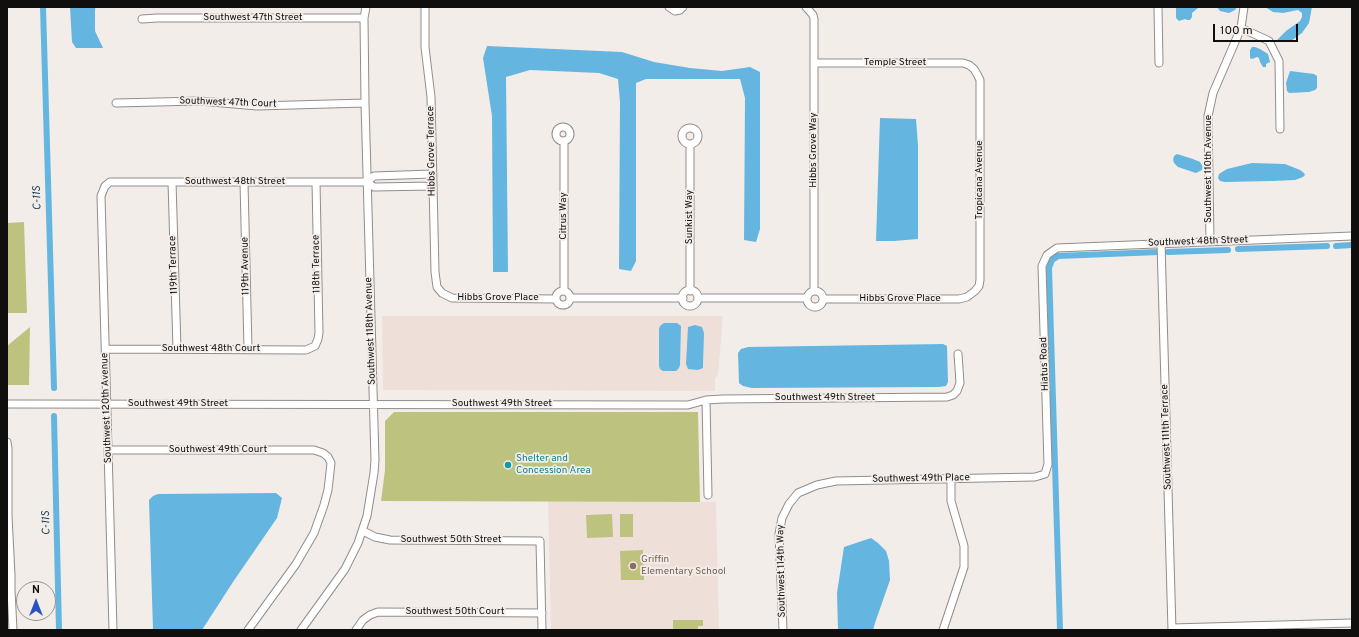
<!DOCTYPE html>
<style>
body{margin:0}
#map{position:relative;width:1359px;height:637px;overflow:hidden;background:#f3edea;font-family:Overpass,sans-serif}
canvas{display:block}
.frame{position:absolute;inset:0;border:8px solid #110f0e;pointer-events:none}
.north{position:absolute;left:16px;top:581px;width:40px;height:40px;box-sizing:border-box;background:#f3edea;border:1px solid #999492;border-radius:50%;rotate:0deg;font-size:11px;font-weight:700;line-height:16px;text-align:center;color:#110f0e}
.north::after{content:'';display:block;margin:auto;width:14px;height:18px;background:#2952c1;clip-path:polygon(50% 0,100% 100%,50% 72%,0 100%)}
.scale{position:absolute;left:1213px;top:24px;width:85px;height:18px;box-sizing:border-box;border:2px solid #110f0e;border-top:0;padding-left:5px;font-size:12px;line-height:14px;white-space:nowrap;color:#110f0e;-webkit-text-stroke:3px #f3edea;paint-order:stroke}
</style>
<div id="map">
<canvas width="1359" height="637"></canvas>
<div class="frame"></div>
<div class="north">N</div>
<div class="scale">100 m</div>
</div>
<script>
const ctx = document.querySelector('canvas').getContext('2d');
ctx.lineJoin = 'round';
function paint(path, color) { ctx.fillStyle = color; ctx.fill(path, 'evenodd'); }
const shape = rows => new Path2D(rows.map(r => 'M' + r).join(''));
function trace(path, color, width, dash) { ctx.strokeStyle = color; ctx.lineWidth = width; ctx.lineCap = dash ? 'butt' : 'round'; ctx.setLineDash(dash || []); ctx.stroke(path); }
function drawText(font, color, halo, rows, align = 'center') {
  ctx.font = font + ' Overpass,sans-serif'; ctx.lineWidth = 3.5; ctx.setLineDash([]); ctx.textBaseline = 'middle'; ctx.strokeStyle = halo; ctx.fillStyle = color; for (const [text, x, y, turn = 0] of rows) {
    ctx.save(); ctx.translate(x, y); ctx.rotate((+turn || 0) * Math.PI / 180); ctx.textAlign = isNaN(turn) ? turn : align; if (halo) ctx.strokeText(text, 0, 0); ctx.fillText(text, 0, 0); ctx.restore();
  }
}
const built = shape([
 [382,316,723,316,718,375,715,378,715,391,383,390],
 [548,501,716,502,719,630,551,630]
]);
const green = shape([
 [24,222,27,313,7,313,7,223],
 [30,327,29,385,7,385,7,346],
 [394,412,698,412,700,502,381,501,385,470,385,421],
 [612,514,613,537,587,538,586,515],
 [620,514,633,514,633,537,620,537],
 [643,550,644,580,621,580,620,551],
 [673,620,703,620,703,626,698,626,698,630,673,630]
]);
const water = shape([
 [70,7,96,7,95,9,95,31,103,48,76,48,72,42],
 [1176,7,1198,7,1198,8,1192,13,1192,17,1190,20,1187,20,1185,19,1179,21,1176,18],
 [1217,7,1237,7,1235,10,1229,13,1220,11],
 [1265,7,1312,7,1309,23,1302,33,1291,41,1282,42,1278,41,1277,40,1286,31,1300,21,1302,17,1302,13,1298,10,1283,13,1273,12],
 [487,46,622,52,654,62,690,68,722,71,750,67,760,72,760,229,756,242,744,240,745,98,740,79,646,79,636,83,636,261,631,271,619,269,620,102,618,79,599,73,530,70,506,77,508,272,493,272,492,116,483,58],
 [1252,47,1255,47,1260,49,1268,54,1270,62,1266,64,1266,67,1263,67,1260,62,1259,58,1257,57,1252,59,1250,58,1250,50],
 [1290,71,1314,74,1317,76,1317,88,1315,90,1309,92,1289,93,1287,91,1286,83],
 [880,118,916,119,918,145,918,239,894,241,876,241],
 [1177,154,1193,159,1200,162,1203,167,1202,170,1196,173,1178,167,1174,163,1173,160,1174,156],
 [1252,163,1285,164,1300,170,1304,173,1305,175,1303,177,1295,180,1272,181,1225,182,1220,181,1218,178,1219,174,1227,169],
 [664,323,677,323,681,326,680,365,679,368,676,371,663,371,660,369,659,366,659,329,660,326],
 [695,325,702,327,704,333,703,364,703,368,698,370,688,369,686,364,688,327],
 [943,344,947,346,948,382,946,386,939,387,752,388,743,386,739,383,738,353,741,349,748,347],
 [276,493,282,498,277,518,233,582,202,630,153,630,149,500,153,496,158,494],
 [871,538,878,543,886,551,889,561,890,580,875,623,873,630,838,630,837,593,844,547]
]);
const canal = shape([
 [43,7,54,388],
 [1336,246,1352,245],
 [1238,249,1327,246],
 [1168,252,1228,250],
 [54,416,59,630],
 [1060,630,1049,268,1052,260,1058,256,1159,252]
]);
const street = shape([
 [425,7,425,47,431,97,435,272,437,287,442,293,452,298,556,299],
 [669,7,675,11,680,10,683,7],
 [806,7,813,15,814,19,814,291],
 [1158,7,1159,63],
 [142,19,157,18,364,18],
 [1241,28,1269,41,1279,61,1280,129],
 [814,63,963,63,969,65,974,69,977,74,980,80,980,280,979,286,975,291,967,297,959,299,823,299],
 [116,103,200,101,257,106,365,103],
 '556 134a7 7 0 1 1 14 0a7 7 0 1 1-14 0Z',
 '682 136a8 8 0 1 1 16 0a8 8 0 1 1-16 0Z',
 [564,141,564,291],
 [172,182,177,349],
 [244,182,248,349],
 [367,182,374,176,432,174],
 [1210,241,1208,116,1213,93,1241,28,1244,7],
 [1161,243,1172,630],
 '682 298a8 8 0 1 1 16 0a8 8 0 1 1-16 0Z',
 '556 298a7 7 0 1 1 14 0a7 7 0 1 1-14 0Z',
 '807 299a8 8 0 1 1 16 0a8 8 0 1 1-16 0Z',
 [690,291,690,144],
 [571,298,683,298],
 [698,298,807,298],
 [106,349,306,350,315,346,318,339,319,333,316,182],
 [706,400,708,495],
 [7,404,688,405,706,400,723,399,947,397,953,395,957,391,960,383,958,354],
 [7,442,8,448,8,516,11,575,11,590,13,630],
 [108,450,314,450,323,453,328,457,331,463,328,490,324,505,314,533,296,564,248,630],
 [363,531,375,537,390,540,540,541,542,630],
 [1172,628,1352,623],
 [113,630,101,196,105,186,110,182,367,182,374,187,433,186],
 [301,630,345,569,358,543,367,516,374,473,375,460,365,103,364,18,366,7],
 [356,630,363,620,370,615,378,612,542,613],
 [783,630,779,534,782,518,789,504,798,493,817,485,836,481,1035,477,1045,474,1048,464,1042,266,1047,255,1057,248,1352,236],
 [943,630,964,567,964,546,951,501,951,478]
]);
const markers = [
 [508,465,4,"#0f9aa8"],
 [633,566,4,"#8d6e63"]
];
const streetNames = [
 ["Southwest 47th Street",253,18],
 ["Temple Street",895,63],
 ["Southwest 47th Court",228,103,2],
 ["Hibbs Grove Way",814,150,-90],
 ["Hibbs Grove Terrace",432,151,-91],
 ["Southwest 110th Avenue",1209,169,-90],
 ["Tropicana Avenue",980,180,-90],
 ["Southwest 48th Street",235,182],
 ["Citrus Way",564,216,-90],
 ["Sunkist Way",690,217,-90],
 ["Southwest 48th Street",1198,242,-2],
 ["118th Terrace",317,264,-91],
 ["119th Terrace",174,265,-92],
 ["119th Avenue",246,266,-91],
 ["Hibbs Grove Place",498,298],
 ["Hibbs Grove Place",900,299],
 ["Southwest 118th Avenue",371,331,-92],
 ["Southwest 48th Court",211,349],
 ["Hiatus Road",1045,364,-92],
 ["Southwest 49th Street",825,398],
 ["Southwest 49th Street",178,404],
 ["Southwest 49th Street",502,404],
 ["Southwest 120th Avenue",107,408,-92],
 ["Southwest 111th Terrace",1167,437,-92],
 ["Southwest 49th Court",218,450],
 ["Southwest 49th Place",921,479,-1],
 ["Southwest 50th Street",451,540],
 ["Southwest 114th Way",782,571,-91],
 ["Southwest 50th Court",455,612]
];
const cultureNames = [
 ["Shelter and",516,459],
 ["Concession Area",516,471]
];
const educationNames = [
 ["Griffin",641,560],
 ["Elementary School",641,572]
];
const waterNames = [
 ["C-11S",38,198,-92],
 ["C-11S",47,523,-91]
];
paint(built, '#eee0d9');
paint(green, '#bdc37e');
paint(water, '#65b5e1');
trace(canal, '#65b5e1', 6);
trace(street, '#928d8a', 9);
trace(street, '#fff', 7);
for (const [x, y, r, color] of markers) { const dot = new Path2D(); dot.arc(x, y, r, 0, 2 * Math.PI); ctx.fillStyle = color; ctx.fill(dot); trace(dot, '#f3edea', 1.5); }
drawText('10px', '#110f0e', '#f3edea', streetNames);
drawText('10px', '#0d838f', '#f3edea', cultureNames, 'left');
drawText('10px', '#785e54', '#f3edea', educationNames, 'left');
drawText('italic 11px', '#183b4e', '#f3edea', waterNames);
</script>
